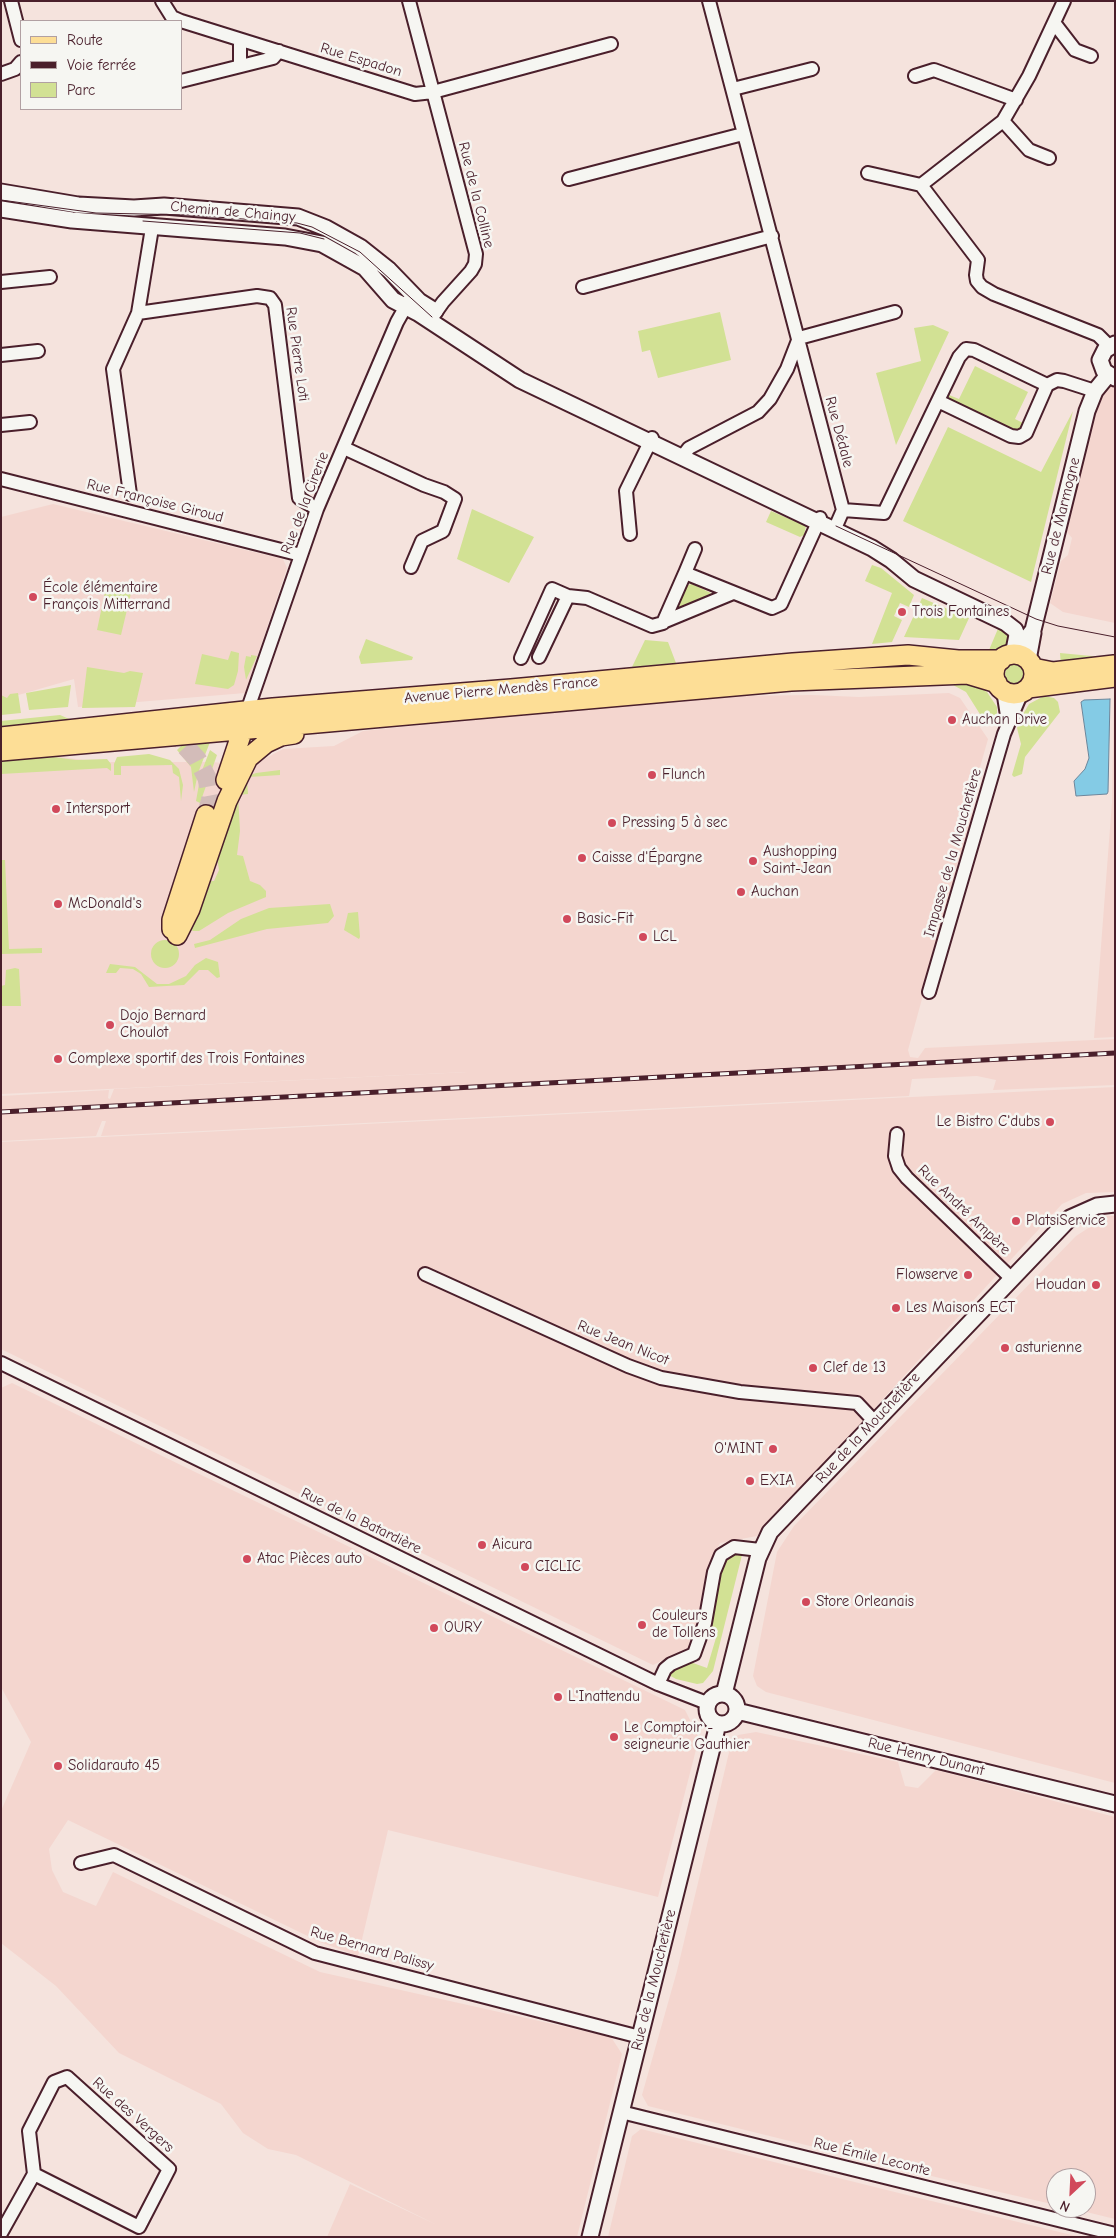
<!DOCTYPE html>
<meta charset="utf-8">
<style>
body{margin:0}
#map{position:relative;width:1116px;height:2238px;overflow:hidden;background:#f5e3dd;font-family:"Comic Neue",sans-serif}
canvas{display:block}
.frame{position:absolute;inset:0;border:2px solid #4a1f2b;pointer-events:none}
.legend{position:absolute;left:20px;top:20px;width:162px;height:90px;box-sizing:border-box;background:#f6f6f2;border:1px solid #b1a0a2;margin:0;padding:6px 9px;list-style:none;font-size:15px;color:#4a1f2b}
.legend li{display:flex;align-items:center;gap:10px;height:25px}
.legend b{width:25px;border:1px solid #b1a0a2}
.north{position:absolute;left:1046px;top:2168px;width:50px;height:50px;box-sizing:border-box;background:#f6f6f2;border:1px solid #b1a0a2;border-radius:50%;rotate:205deg;font-size:14px;font-weight:700;line-height:20px;text-align:center;color:#4a1f2b}
.north::after{content:'';display:block;margin:auto;width:18px;height:22px;background:#d1495b;clip-path:polygon(50% 0,100% 100%,50% 72%,0 100%)}
</style>
<div id="map">
<canvas width="1116" height="2238"></canvas>
<div class="frame"></div>
<ul class="legend">
<li><b style="height:6px;background:#fdde96"></b>Route</li>
<li><b style="height:6px;background:#4a1f2b"></b>Voie ferrée</li>
<li><b style="height:14px;background:#d2e194"></b>Parc</li>
</ul>
<div class="north">N</div>
</div>
<script>
const ctx = document.querySelector('canvas').getContext('2d');
ctx.lineJoin = 'round';
function paint(path, color) { ctx.fillStyle = color; ctx.fill(path, 'evenodd'); }
const shape = rows => new Path2D(rows.map(r => 'M' + r).join(''));
function trace(path, color, width, dash) { ctx.strokeStyle = color; ctx.lineWidth = width; ctx.lineCap = dash ? 'butt' : 'round'; ctx.setLineDash(dash || []); ctx.stroke(path); }
function drawText(font, color, halo, rows, align = 'center') {
  ctx.font = font + ' "Comic Neue",sans-serif'; ctx.lineWidth = 5; ctx.setLineDash([]); ctx.textBaseline = 'middle'; ctx.strokeStyle = halo; ctx.fillStyle = color; for (const [text, x, y, turn = 0] of rows) {
    ctx.save(); ctx.translate(x, y); ctx.rotate((+turn || 0) * Math.PI / 180); ctx.textAlign = isNaN(turn) ? turn : align; if (halo) ctx.strokeText(text, 0, 0); ctx.fillText(text, 0, 0); ctx.restore();
  }
}
const built = shape([
 [1115,378,1115,623,1063,612,1050,603,1061,561,1068,555,1072,538,1067,532,1092,409,1099,394],
 [53,504,283,559,287,568,245,693,78,707,74,679,1,700,1,517],
 [1114,691,1115,1037,1094,1038,1112,802],
 [949,693,960,698,988,739,968,809,972,816,908,1050,910,1057,918,1058,925,1048,1115,1039,1115,1085,993,1090,996,1080,977,1076,912,1079,909,1096,101,1136,106,1121,102,1121,96,1136,1,1141,1,1096,109,1090,108,1098,110,1099,114,1089,510,1070,1,1094,1,761,54,756,99,762,212,762,251,766,283,749,334,746,363,731,421,725,430,717,662,697,812,695,859,697],
 [1115,1087,1115,1192,1086,1193,1062,1204,757,1536,720,1543,708,1568,702,1608,688,1648,653,1665,1,1349,1,1142],
 [1107,1216,1115,1216,1115,1783,766,1692,757,1686,753,1676,777,1552,794,1526,1076,1236],
 [12,1383,685,1710,699,1738,658,1897,388,1830,358,1956,320,1942,68,1820,49,1849,52,1870,63,1892,96,1906,113,1872,320,1972,611,2037,622,2054,577,2237,327,2237,350,2184,437,2225,296,2155,268,2149,243,2133,221,2104,119,2053,56,1986,1,1943,1,1811,31,1742,1,1687,1,1388],
 [756,1732,898,1762,905,1786,918,1788,936,1770,1115,1817,1115,2219,1070,2208,1086,2208,1086,2178,1056,2178,1056,2205,956,2182,648,2106,642,2095,677,1971,731,1744,738,1735],
 [641,2129,915,2197,1080,2237,608,2237,632,2136]
]);
const green = shape([
 [720,312,731,360,658,378,650,350,642,352,638,331],
 [933,325,949,332,896,445,876,373,921,361,914,328],
 [975,366,1028,392,1015,419,1025,424,1020,432,949,399,949,395,959,399],
 [1073,411,1031,582,903,521,948,427,1041,472],
 [472,509,534,537,509,583,457,559],
 [771,511,806,526,804,535,800,537,766,522],
 [872,565,881,568,914,595,909,607,900,603,894,616,902,620,892,642,872,644,892,593,865,581],
 [692,584,711,593,709,597,677,611,674,606,684,586],
 [106,587,131,593,121,635,97,630],
 [922,598,969,618,959,640,904,637],
 [1000,624,1011,629,1011,646,1005,650,989,650],
 [366,639,413,657,412,660,361,664,359,657],
 [645,640,668,642,676,663,632,667],
 [231,651,239,653,238,671,234,685,228,689,195,684,202,654,228,660],
 [1060,653,1102,657,1102,661,1061,666],
 [251,655,257,656,246,680,244,667,246,656,251,657],
 '1005 674a10 10 0 1 1 20 0a10 10 0 1 1-20 0Z',
 [87,667,124,673,130,671,143,673,135,707,82,708],
 [954,683,973,684,987,692,997,707,997,723,994,725,983,719,966,692,953,685],
 [71,685,68,707,29,710,26,693],
 [18,693,21,713,1,715,1,695,7,698,10,694],
 [1044,696,1054,698,1058,702,1060,712,1025,757,1022,774,1014,777,1012,775,1021,744,1017,728,1019,721,1029,704],
 [60,715,74,721,1,730,1,721],
 [210,742,198,773,194,792,191,767,177,750,182,745],
 [210,750,217,755,200,803,196,801,201,773],
 [149,754,170,760,179,769,183,785,181,801,179,777,173,773,172,765,121,766,121,775,114,775,114,764,117,757],
 [54,757,76,760,107,759,111,764,111,771,107,768,1,774,1,761],
 [280,770,280,775,249,777,247,780,248,794,238,795,240,831,237,855,243,856,250,881,260,885,266,891,266,897,228,913,199,931,193,931,189,928,189,924,204,901,211,881,214,881,219,870,217,857,221,834,236,788,248,776,256,773],
 [1,860,5,860,9,949,42,948,42,953,1,954],
 [330,904,334,916,328,923,267,929,195,948,194,944,210,940,241,919,269,908],
 [358,912,360,937,359,939,344,930,348,913],
 '151 954a14 14 0 1 1 28 0a14 14 0 1 1-28 0Z',
 [206,958,218,962,220,977,217,978,208,970,199,970,184,985,149,987,141,974,133,969,120,968,116,973,106,973,110,964,135,967,157,984,169,984,186,976,195,965],
 [15,968,19,969,21,1006,1,1006,1,986,5,985,6,970],
 [736,1554,742,1555,713,1671,703,1683,697,1684,676,1679,669,1675,669,1672,680,1663,693,1663,707,1668,718,1631,707,1626,722,1561,729,1555]
]);
const water = shape([
 [1110,699,1108,792,1107,794,1076,796,1074,781,1085,769,1089,758,1081,702,1084,700,1110,699]
]);
const primaryTunnel = shape([
 [162,734,178,738,197,759,207,778,211,799,206,815]
]);
const minor = shape([
 [11,1,21,40],
 [162,1,172,17,181,21],
 [409,1,476,254,475,264,471,271,443,302,431,319],
 [709,1,843,510,836,526],
 [181,21,415,94,433,92,611,44],
 [1055,24,1075,50,1091,56],
 [240,66,240,40],
 [1,74,15,69,21,62],
 [915,76,934,70,1016,100],
 [181,81,273,58,279,51],
 [733,89,812,69],
 [1003,121,1029,150,1049,158],
 [868,173,921,185,1003,121,1029,76,1064,1],
 [569,179,743,134],
 [921,185,978,260,976,275,977,281,982,287,994,294,1098,335,1109,346],
 [1,282,50,277],
 [583,287,772,236],
 [138,313,257,296,270,298,275,305,299,498,317,509],
 [1,355,38,351],
 [1047,385,1057,380,1064,381,1095,391],
 [1,425,30,422],
 [344,448,424,485,444,492,455,499,443,531,422,541,411,567],
 [682,457,689,448,758,412,770,399,787,369,799,338,895,312],
 [1,479,301,555],
 [130,494,113,369,138,313,152,228],
 [843,510,884,513,959,357,966,349,974,350,1047,385,1026,433,1019,437,1011,436,938,401],
 [630,534,626,491,652,438],
 [685,573,695,549],
 [663,622,733,593],
 [539,657,568,596],
 [521,658,552,589,568,596,587,598,652,626,663,623,685,573,772,608,781,604,820,518],
 [1003,690,1008,722],
 [245,717,317,509,397,322,410,299],
 [929,992,1004,734,1022,692],
 [897,1134,895,1156,899,1168,907,1178,1011,1278],
 [425,1274,628,1366,661,1378,740,1392,857,1403,874,1421],
 [1,1363,658,1684,707,1703],
 [658,1684,665,1669,671,1664,694,1654,705,1623,714,1572,721,1555,734,1547,760,1550],
 [81,1863,114,1855,315,1953,640,2037],
 [621,2112,1115,2234],
 [1,2233,34,2174,29,2131,54,2082,67,2077,169,2169,139,2227,34,2174]
]);
const tertiary = shape([
 [1,192,78,205,134,208,164,206,298,217,326,228,360,247,389,270,419,301,435,311],
 [1,209,72,220,285,237,322,244,365,268,393,300,418,313,520,380,872,548,891,560,914,579,1006,623,1015,630,1017,635,1013,655],
 [1115,344,1105,350,1100,360,1104,371,1115,378],
 [1016,652,1033,630,1087,411,1095,391,1108,375],
 [1028,660,1033,633],
 '707 1709a15 15 0 1 1 30 0a15 15 0 1 1-30 0Z',
 [724,1694,758,1558,770,1532,1070,1218,1097,1206,1115,1204],
 [737,1711,1115,1804],
 [590,2237,718,1724]
]);
const primary = shape([
 '994 674a20 20 0 1 1 40 0a20 20 0 1 1-40 0Z',
 [1033,668,1053,672,1114,665],
 [1028,688,1115,677],
 [1,737,273,708,511,689,793,663,908,655,958,660,1001,660],
 [1,751,791,681,967,674,997,683],
 [226,780,241,735,241,729,233,721],
 [172,929,172,920,206,815],
 [177,935,190,909,227,801,248,758,266,743,281,736,294,734]
]);
const tram = shape([
 [1,200,96,213,189,215,297,223,312,227,360,252,432,317],
 [143,221,300,233,324,239],
 [836,526,1036,619,1058,626,1115,637]
]);
const rail = shape([
 [1,1112,1115,1053]
]);
const markers = [
 [33,597,5,"#d1495b"],
 [902,612,5,"#d1495b"],
 [952,720,5,"#d1495b"],
 [652,775,5,"#d1495b"],
 [56,809,5,"#d1495b"],
 [612,823,5,"#d1495b"],
 [582,858,5,"#d1495b"],
 [753,861,5,"#d1495b"],
 [741,892,5,"#d1495b"],
 [58,904,5,"#d1495b"],
 [567,919,5,"#d1495b"],
 [643,937,5,"#d1495b"],
 [110,1025,5,"#d1495b"],
 [58,1059,5,"#d1495b"],
 [1050,1122,5,"#d1495b"],
 [1016,1221,5,"#d1495b"],
 [968,1275,5,"#d1495b"],
 [1096,1285,5,"#d1495b"],
 [896,1308,5,"#d1495b"],
 [1005,1348,5,"#d1495b"],
 [813,1368,5,"#d1495b"],
 [773,1449,5,"#d1495b"],
 [750,1481,5,"#d1495b"],
 [482,1545,5,"#d1495b"],
 [247,1559,5,"#d1495b"],
 [525,1567,5,"#d1495b"],
 [806,1602,5,"#d1495b"],
 [642,1625,5,"#d1495b"],
 [434,1628,5,"#d1495b"],
 [558,1697,5,"#d1495b"],
 [614,1737,5,"#d1495b"],
 [58,1766,5,"#d1495b"]
];
const streetNames = [
 ["Rue Espadon",361,60,17],
 ["Rue de la Colline",476,195,76],
 ["Chemin de Chaingy",233,212,5],
 ["Rue Pierre Loti",297,354,82],
 ["Rue Dédale",839,432,75],
 ["Rue Françoise Giroud",155,501,14],
 ["Rue de la Cirerie",305,503,-69],
 ["Rue de Marmogne",1061,516,-76],
 ["Avenue Pierre Mendès France",501,690,-5],
 ["Impasse de la Mouchetière",953,853,-74],
 ["Rue André Ampère",964,1210,44],
 ["Rue Jean Nicot",623,1343,22],
 ["Rue de la Mouchetière",868,1428,-47],
 ["Rue de la Batardière",361,1521,26],
 ["Rue Henry Dunant",926,1757,14],
 ["Rue Bernard Palissy",372,1949,16],
 ["Rue de la Mouchetière",654,1980,-76],
 ["Rue des Vergers",133,2115,42],
 ["Rue Émile Leconte",872,2157,14]
];
const poiNames = [
 ["École élémentaire",43,588],
 ["François Mitterrand",43,605],
 ["Trois Fontaines",912,612],
 ["Auchan Drive",962,720],
 ["Flunch",662,775],
 ["Intersport",66,809],
 ["Pressing 5 à sec",622,823],
 ["Aushopping",763,852],
 ["Saint-Jean",763,869],
 ["Caisse d'Épargne",592,858],
 ["Auchan",751,892],
 ["McDonald's",68,904],
 ["Basic-Fit",577,919],
 ["LCL",653,937],
 ["Dojo Bernard",120,1016],
 ["Choulot",120,1033],
 ["Complexe sportif des Trois Fontaines",68,1059],
 ["Le Bistro C'dubs",1040,1122,"right"],
 ["PlatsiService",1026,1221],
 ["Flowserve",958,1275,"right"],
 ["Houdan",1086,1285,"right"],
 ["Les Maisons ECT",906,1308],
 ["asturienne",1015,1348],
 ["Clef de 13",823,1368],
 ["O'MINT",763,1449,"right"],
 ["EXIA",760,1481],
 ["Aicura",492,1545],
 ["Atac Pièces auto",257,1559],
 ["CICLIC",535,1567],
 ["Store Orleanais",816,1602],
 ["Couleurs",652,1616],
 ["de Tollens",652,1633],
 ["OURY",444,1628],
 ["L'Inattendu",568,1697],
 ["Le Comptoir -",624,1728],
 ["seigneurie Gauthier",624,1745],
 ["Solidarauto 45",68,1766]
];
paint(built, '#f4d6cf');
paint(green, '#d2e194');
paint(water, '#84cbe5');
trace(water, '#6d869b', 1);
trace(primaryTunnel, '#d3bcb9', 19, [19, 9]);
trace(minor, '#4a1f2b', 16);
trace(tertiary, '#4a1f2b', 19);
trace(primary, '#4a1f2b', 22);
trace(minor, '#f6f6f2', 12);
trace(tertiary, '#f6f6f2', 15);
trace(primary, '#fdde96', 19);
trace(tram, '#4a1f2b', 1);
trace(rail, '#4a1f2b', 5);
trace(rail, '#f6f6f2', 3, [9]);
for (const [x, y, r, color] of markers) { const dot = new Path2D(); dot.arc(x, y, r, 0, 2 * Math.PI); ctx.fillStyle = color; ctx.fill(dot); trace(dot, '#f6f6f2', 2); }
drawText('15px', '#4a1f2b', '#f6f6f2', streetNames);
drawText('15px', '#4a1f2b', '#f6f6f2', poiNames, 'left');
</script>
